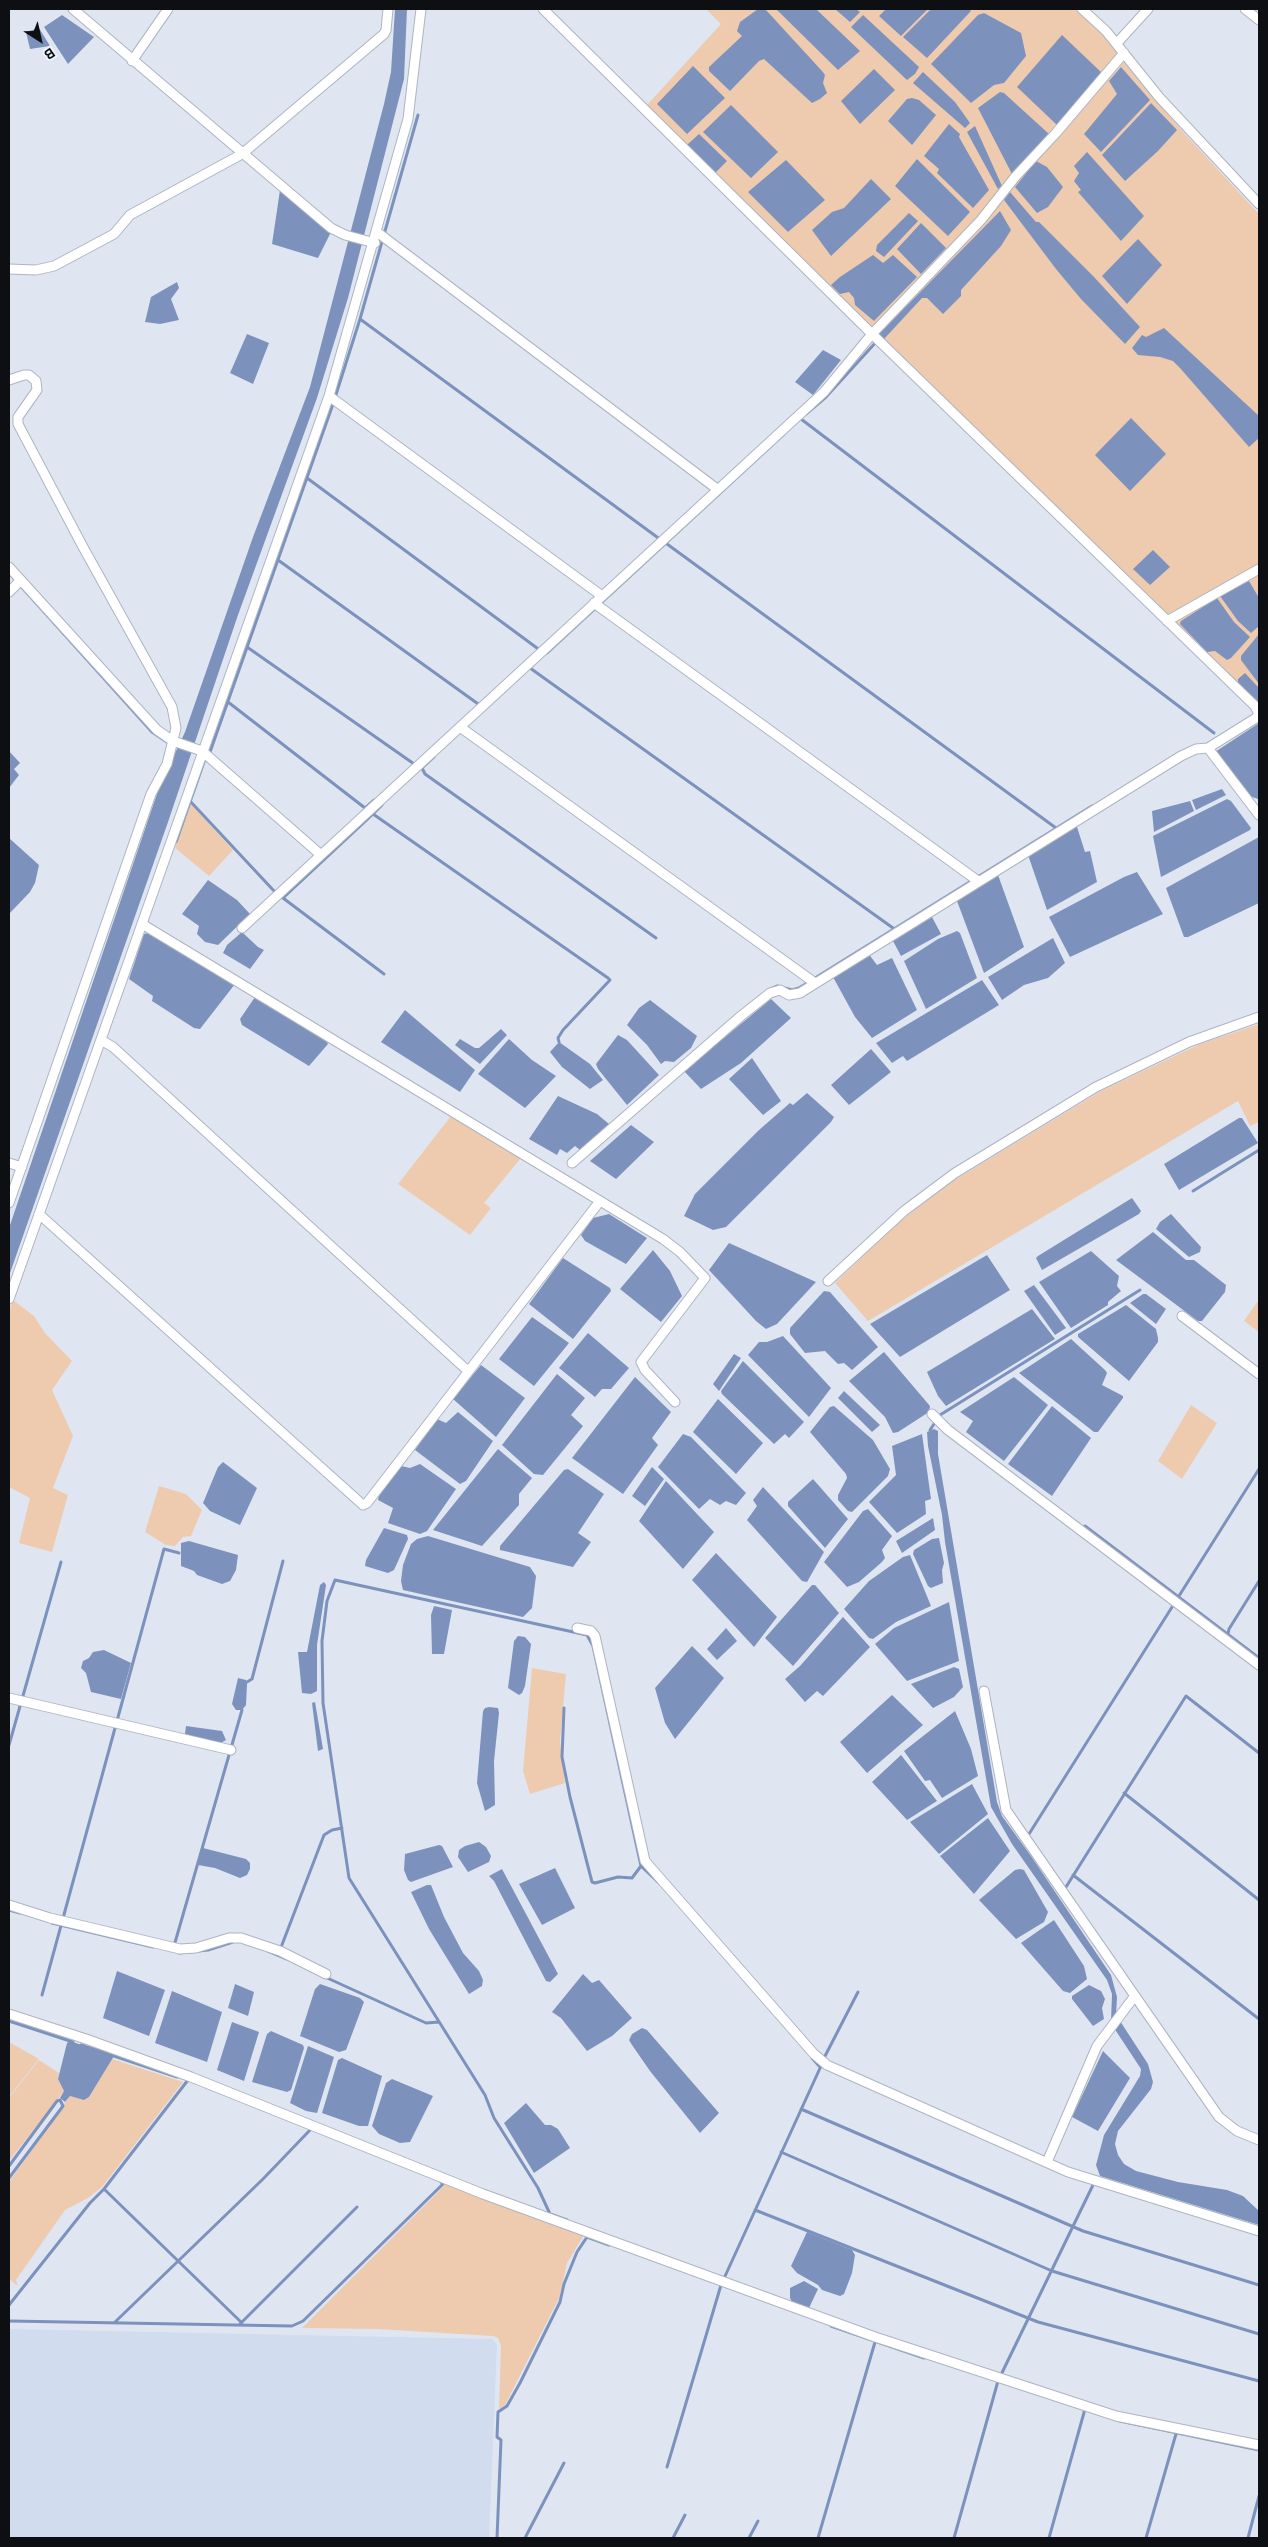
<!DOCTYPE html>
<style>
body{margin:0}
#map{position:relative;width:1268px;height:2547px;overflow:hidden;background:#dfe6f2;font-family:Overpass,sans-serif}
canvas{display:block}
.frame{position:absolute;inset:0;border:10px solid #0d0f13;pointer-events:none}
.north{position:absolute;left:15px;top:15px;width:50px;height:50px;-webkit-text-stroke:4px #edf3fd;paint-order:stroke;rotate:145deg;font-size:14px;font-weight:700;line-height:20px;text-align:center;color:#0d0f13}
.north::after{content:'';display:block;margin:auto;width:18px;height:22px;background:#0d0f13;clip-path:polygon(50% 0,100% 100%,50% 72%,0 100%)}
</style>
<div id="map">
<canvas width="1268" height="2547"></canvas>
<div class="frame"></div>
<div class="north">B</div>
</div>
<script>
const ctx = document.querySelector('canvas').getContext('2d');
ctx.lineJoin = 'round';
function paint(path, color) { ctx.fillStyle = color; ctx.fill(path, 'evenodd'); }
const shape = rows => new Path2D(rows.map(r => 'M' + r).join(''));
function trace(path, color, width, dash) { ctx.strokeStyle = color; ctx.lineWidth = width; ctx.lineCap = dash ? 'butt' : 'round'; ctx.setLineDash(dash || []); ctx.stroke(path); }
const built = shape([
 [9,2329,492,2339,497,2344,489,2538,9,2538]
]);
const green = shape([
 [706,9,1076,9,1105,35,1119,53,1012,174,993,200,872,328,647,105,721,24],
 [1124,62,1184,133,1259,214,1259,565,1168,618,877,334],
 [1259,572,1259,705,1177,625,1177,620,1181,617],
 [191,804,233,850,209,876,175,848],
 [1259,1024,1259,1122,1250,1126,1238,1101,868,1321,835,1283,899,1222,953,1181,1101,1091,1200,1044],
 [451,1116,521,1158,484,1203,491,1208,470,1235,398,1184],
 [13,1300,34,1316,45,1333,72,1361,52,1390,73,1436,53,1488,68,1495,52,1552,19,1543,30,1498,9,1487,9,1312],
 [1257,1302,1259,1304,1259,1332,1244,1321],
 [1191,1405,1217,1423,1182,1479,1158,1461],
 [159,1486,186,1494,202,1510,191,1536,183,1537,175,1546,166,1545,145,1532],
 [532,1668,566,1674,560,1741,565,1783,530,1794,523,1771],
 [9,2042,39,2059,9,2097],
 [112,2059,183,2082,102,2187,88,2198,65,2210,16,2280,18,2286,9,2279,9,2182,70,2096,84,2100,89,2097],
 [39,2060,59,2073,58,2079,64,2091,9,2161,9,2098],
 [447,2183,584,2235,567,2263,559,2298,505,2405,499,2409,501,2346,498,2338,493,2336,378,2329,302,2328]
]);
const water = shape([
 [395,9,407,9,404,79,348,298,317,398,238,615,168,822,9,1276,9,1228,160,785,185,732,253,537,310,387,384,104,391,72],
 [758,9,766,10,822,71,825,75,823,83,827,93,820,99,812,103,764,59,759,61,730,91,709,71,709,67,742,36,737,31,740,22],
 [776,9,816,9,860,51,838,70],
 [835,9,856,9,860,12,850,22],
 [886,9,928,9,901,36,879,16],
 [931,9,968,9,971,11,927,58,903,37],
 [984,13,1021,33,1026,56,1004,83,994,85,971,103,931,64,978,15],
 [62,15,94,37,68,64,44,27],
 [863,15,919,67,915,74,907,80,851,27],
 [39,28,50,46,30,49,26,32],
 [1062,35,1102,73,1057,125,1017,87],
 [693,66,725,98,687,134,657,104],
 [1121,67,1150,100,1101,152,1084,134,1117,94,1109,81],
 [874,69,895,90,860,124,841,101],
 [923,72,955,102,970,123,965,128,913,83],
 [1000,92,1004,93,1049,134,1012,174,978,108],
 [912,98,919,100,936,115,912,145,888,121,907,99],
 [1151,103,1177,130,1158,151,1125,181,1102,155],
 [731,105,778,152,751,178,703,132],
 [949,124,960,134,959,137,989,190,973,208,937,173,939,169,924,156],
 [975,126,1002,186,998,189,967,132],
 [699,134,727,161,715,173,687,145],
 [1087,152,1144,216,1121,241,1078,192,1081,190,1074,181,1079,173,1074,166],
 [917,159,970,212,948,236,895,186],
 [786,160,825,200,788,232,748,192],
 [1036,161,1047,167,1063,187,1048,207,1037,213,1015,187],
 [871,179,891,199,831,256,812,230,832,212,844,208],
 [280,190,331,232,318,258,272,244],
 [1010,192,1036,222,1039,222,1094,277,1140,327,1125,344,1081,299,1056,269,1004,200],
 [1000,211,1011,230,1001,246,961,290,961,296,943,314,927,298,922,298,884,339,881,337,879,334],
 [909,213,918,221,884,257,876,251,877,245],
 [921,223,946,248,921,274,897,249],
 [1138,239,1162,265,1127,304,1102,276],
 [873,255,883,263,893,255,917,277,874,321,855,305,854,298,849,292,840,294,831,285,840,277],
 [177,282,179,288,171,299,179,320,160,324,145,322,151,297],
 [1164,328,1259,416,1259,438,1249,447,1180,368,1173,361,1160,357,1138,355,1132,348,1142,335,1146,337],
 [247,334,269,343,253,384,230,373],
 [823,350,841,360,813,395,795,382],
 [1131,418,1166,454,1130,491,1095,455],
 [1153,550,1170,567,1150,585,1133,569],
 [1249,581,1259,598,1259,626,1251,633,1238,621,1220,596],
 [1217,598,1234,622,1250,637,1231,658,1227,660,1215,651,1207,652,1180,624,1181,621],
 [1259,634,1259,684,1241,660,1241,656],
 [1245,673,1259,688,1259,705,1238,685,1238,679],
 [1259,723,1259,798,1258,799,1252,797,1215,752],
 [9,751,20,763,14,769,19,775,9,788],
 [1222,789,1226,795,1196,810,1192,800],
 [1227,799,1231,801,1251,828,1250,830,1161,877,1153,836],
 [1190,801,1194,811,1154,832,1152,811],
 [1074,827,1077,827,1085,852,1090,851,1097,882,1047,910,1028,855],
 [1259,837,1259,903,1188,937,1184,937,1166,888],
 [9,838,39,865,35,883,30,892,9,914],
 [1137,872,1163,914,1070,957,1049,917,1124,877],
 [998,875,1024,947,984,973,957,901],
 [208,880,237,900,250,914,218,945,205,942,197,934,199,926,182,914],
 [932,917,941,934,901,956,893,941],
 [957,931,960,933,977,978,926,1009,904,961,938,939],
 [242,932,258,947,264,950,250,969,223,953,227,945],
 [149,933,235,984,200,1029,194,1028,152,1001,153,996,129,979,144,934],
 [1053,938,1065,963,1048,978,1024,985,1002,1000,988,977],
 [868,953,877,965,892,958,917,1010,872,1038,855,1017,833,977],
 [982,980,999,1005,907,1061,903,1056,892,1063,876,1043],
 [255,997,327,1042,328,1044,309,1066,242,1025,240,1019],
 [771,999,791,1018,741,1063,701,1089,684,1071],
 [650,1000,697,1036,691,1048,674,1062,665,1061,661,1064,647,1045,627,1025,639,1008],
 [405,1010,475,1070,460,1092,381,1042],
 [501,1029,507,1035,480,1064,455,1045,460,1039,475,1048,479,1048],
 [618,1035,627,1040,659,1075,627,1105,598,1069,596,1064],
 [509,1039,532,1060,556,1076,525,1108,478,1074],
 [559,1042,590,1064,603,1080,590,1089,562,1067,550,1052],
 [871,1049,891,1072,849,1105,831,1085],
 [752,1058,781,1101,763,1115,729,1079],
 [807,1093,834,1117,831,1122,726,1227,713,1230,684,1216,695,1194,759,1130,790,1103,793,1105],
 [558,1096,597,1114,609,1124,580,1150,575,1146,567,1153,560,1149,557,1155,529,1139],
 [1239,1118,1242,1118,1258,1143,1179,1190,1164,1164],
 [631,1125,654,1142,616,1179,590,1161],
 [1132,1198,1141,1211,1139,1214,1042,1270,1036,1258,1038,1256],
 [609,1214,647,1238,626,1264,585,1241,581,1235,593,1218],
 [1171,1214,1201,1247,1200,1252,1189,1257,1156,1229,1160,1222],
 [1153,1232,1186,1260,1194,1260,1226,1285,1225,1292,1202,1321,1198,1321,1116,1260],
 [729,1243,816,1282,777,1324,766,1329,756,1321,709,1270],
 [653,1250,670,1271,682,1296,661,1322,620,1289],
 [1091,1251,1119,1276,1117,1286,1121,1291,1108,1302,1108,1305,1071,1328,1039,1282],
 [987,1255,1010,1290,900,1357,870,1324],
 [563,1258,610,1288,611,1291,573,1339,529,1304],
 [1034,1285,1066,1328,1055,1335,1024,1291],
 [824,1291,830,1292,878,1347,852,1370,844,1363,838,1364,825,1351,805,1353,790,1334,790,1328],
 [1143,1294,1146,1294,1166,1309,1156,1324,1130,1303],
 [1126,1305,1156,1329,1158,1338,1158,1342,1129,1381,1078,1337,1078,1334],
 [1032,1309,1055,1339,946,1406,938,1396,927,1372],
 [532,1317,569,1343,534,1386,499,1359],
 [588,1333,629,1368,611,1389,602,1389,595,1397,559,1368],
 [783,1336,831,1388,809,1417,748,1355,759,1342,767,1342],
 [1071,1339,1105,1370,1107,1373,1102,1385,1123,1396,1123,1398,1098,1432,1094,1432,1019,1373],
 [884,1352,930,1406,929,1412,898,1432,893,1433,885,1417,849,1381],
 [734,1354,741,1358,719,1391,713,1384],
 [743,1361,804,1422,789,1438,785,1434,774,1444,722,1394,721,1391],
 [481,1365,525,1398,496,1437,453,1399],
 [557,1374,585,1398,571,1415,583,1426,543,1475,534,1474,502,1445],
 [635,1377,671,1412,652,1438,658,1445,623,1494,572,1458],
 [1014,1377,1048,1405,1004,1461,966,1432,973,1421,960,1412],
 [844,1391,880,1425,872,1432,838,1398],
 [718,1399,763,1443,736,1474,693,1432],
 [834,1406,873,1440,890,1469,888,1476,852,1512,848,1511,838,1500,838,1495,847,1478,846,1474,810,1432,830,1407],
 [1052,1406,1091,1438,1052,1496,1008,1464],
 [458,1412,493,1441,466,1481,460,1484,415,1450,437,1419,446,1423],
 [934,1429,938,1431,938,1454,997,1802,1002,1816,1031,1856,1111,1975,1117,1997,1116,2015,1111,2021,1112,1994,1107,1980,1012,1844,991,1807,945,1542,942,1515,928,1446,927,1432],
 [683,1434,691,1437,746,1493,736,1505,726,1501,720,1505,710,1499,699,1509,658,1467],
 [922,1434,931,1499,925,1501,926,1514,897,1533,869,1502,896,1475,892,1446],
 [498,1449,532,1478,519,1494,519,1505,482,1546,433,1530],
 [223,1462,257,1488,240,1525,210,1511,203,1503,218,1467],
 [420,1464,456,1489,427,1531,420,1534,388,1523,393,1508,378,1500,379,1495,401,1466,410,1468],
 [652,1467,664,1479,645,1506,632,1496],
 [568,1469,604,1494,578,1533,591,1542,573,1567,500,1550,500,1546,564,1470],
 [813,1479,848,1519,825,1548,788,1506,788,1502],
 [666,1481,714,1532,683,1569,639,1521],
 [763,1487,824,1552,807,1582,802,1581,747,1520,757,1506,753,1500],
 [868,1509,892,1536,882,1550,885,1558,882,1562,859,1582,847,1587,824,1562,863,1511],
 [933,1518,935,1530,902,1553,896,1541],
 [384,1528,407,1535,408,1539,394,1570,388,1573,365,1566,366,1560],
 [428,1536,530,1567,536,1576,532,1608,523,1617,403,1590,401,1581,403,1565,411,1544,417,1539],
 [939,1538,944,1563,942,1570,943,1583,931,1588,928,1586,913,1554,914,1550,932,1539],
 [189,1541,238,1555,236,1570,230,1581,222,1584,197,1575,194,1571,181,1566,181,1543],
 [716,1553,777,1617,754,1647,692,1580],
 [910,1555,931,1606,896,1622,873,1639,869,1638,844,1609,869,1581,903,1557],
 [324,1582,326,1585,317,1645,317,1691,311,1694,302,1693,298,1652,307,1652,320,1585],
 [812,1585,815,1585,839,1613,793,1666,765,1638],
 [949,1602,959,1661,907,1681,875,1644,894,1628],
 [434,1606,452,1610,444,1654,432,1654,431,1615],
 [843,1617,870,1647,823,1696,817,1691,805,1702,785,1679,800,1666],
 [726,1628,737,1641,717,1660,707,1649],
 [518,1636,525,1637,531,1644,525,1686,522,1693,519,1695,508,1688,514,1641],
 [692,1646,724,1678,675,1739,665,1723,655,1688],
 [104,1650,131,1663,121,1699,91,1692,86,1673,81,1668,83,1661,89,1658,93,1652],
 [954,1667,959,1669,963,1687,954,1697,933,1708,911,1684],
 [238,1678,246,1680,247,1684,246,1705,242,1710,236,1710,232,1704],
 [892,1695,923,1725,867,1773,840,1742],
 [315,1702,323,1749,318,1751,312,1703],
 [489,1707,498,1708,499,1713,494,1761,495,1805,485,1811,477,1783,483,1711,485,1708],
 [955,1711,971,1749,978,1776,942,1798,930,1780,925,1781,904,1751],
 [186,1726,222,1731,226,1740,219,1744,189,1736,185,1734],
 [901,1755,937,1801,907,1820,872,1782],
 [972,1784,988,1814,939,1854,910,1822],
 [988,1818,1010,1851,974,1894,940,1856],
 [479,1842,486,1847,491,1856,489,1862,468,1872,458,1857,459,1850,465,1846],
 [439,1845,442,1846,453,1867,411,1882,408,1880,404,1870,405,1854],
 [203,1848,246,1859,250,1863,250,1869,247,1875,240,1878,215,1868,198,1865],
 [555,1868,575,1908,542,1925,519,1884],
 [502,1869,558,1974,550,1982,546,1981,494,1881,489,1876],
 [1020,1869,1024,1870,1048,1912,1044,1922,1016,1939,979,1900,1015,1870],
 [427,1885,431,1885,444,1917,463,1953,479,1971,483,1980,482,1986,469,1994,429,1929,411,1892],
 [1054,1920,1084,1966,1087,1979,1070,1993,1063,1991,1021,1943],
 [117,1971,165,1990,149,2036,103,2018],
 [583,1974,592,1983,599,1980,632,2018,612,2036,587,2051,561,2018,552,2012],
 [235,1984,254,1992,248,2016,228,2008],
 [320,1984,360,1998,364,2002,346,2050,339,2052,300,2036,315,1989],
 [1089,1985,1101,1991,1105,1999,1102,2008,1104,2019,1093,2026,1072,1999,1072,1996],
 [172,1991,222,2012,207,2062,155,2043],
 [1120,2021,1148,2064,1153,2082,1151,2089,1118,2131,1115,2144,1118,2155,1124,2164,1136,2171,1178,2182,1227,2190,1243,2196,1259,2211,1259,2225,1100,2176,1096,2165,1104,2135,1140,2076,1141,2069,1116,2031,1115,2028],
 [232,2022,259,2032,244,2081,217,2070],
 [642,2028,647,2030,719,2113,700,2133,650,2071,632,2045,629,2040,632,2034],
 [271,2031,303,2045,304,2048,291,2090,287,2092,252,2082,267,2034],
 [70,2041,114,2056,89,2097,84,2100,70,2096,65,2102,60,2098,64,2091,58,2079,67,2043],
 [308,2046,334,2057,317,2113,306,2111,290,2103],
 [1103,2051,1130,2078,1098,2131,1072,2117],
 [342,2058,382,2076,368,2126,359,2126,322,2113,338,2060],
 [392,2079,433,2096,410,2142,400,2143,379,2134,372,2126,386,2083],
 [526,2103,545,2125,551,2125,558,2129,570,2148,534,2173,504,2123],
 [807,2232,852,2250,855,2255,852,2273,844,2294,840,2296,822,2290,818,2285,797,2273,791,2266],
 [804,2281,818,2289,809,2308,792,2302,790,2298,790,2288]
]);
const stream = shape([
 [360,319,661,540],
 [806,414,826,397,877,341],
 [801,419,1214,733],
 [307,478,541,651],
 [667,544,1056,828],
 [278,560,481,706],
 [9,573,152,732,167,742],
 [247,647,417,766],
 [547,653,783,435],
 [530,668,893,928],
 [228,702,365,808,374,800,382,805,373,814,608,978,610,980,563,1030,558,1038,559,1042],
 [434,757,422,768,425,774,656,938],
 [190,801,275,892,384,974],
 [176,842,205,759,210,752,333,404,360,319,418,115],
 [283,898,373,814],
 [768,990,777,986,792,990,799,988,1092,806],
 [1193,1191,1259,1150],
 [930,1430,940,1415,1140,1290],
 [1085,1526,1259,1658],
 [1228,1634,1229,1629,1259,1581],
 [247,1682,252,1679,283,1561],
 [564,1708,562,1757,570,1797,592,1882,595,1883,618,1877,632,1878,641,1866],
 [9,1745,61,1562],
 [1124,1793,1259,1900],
 [1029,1834,1259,1469],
 [1073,1875,1259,2019],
 [1066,1887,1186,1696,1259,1753],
 [9,1910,20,1913],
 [52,1923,153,1947],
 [174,1946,242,1710],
 [280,1950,324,1835,332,1830,342,1828],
 [268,1951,287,1959],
 [179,1953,208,1950,233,1942],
 [325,1977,426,2023,439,2022],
 [42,1995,164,1549,179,1553],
 [9,2021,73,2042],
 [81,2045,177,2077],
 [812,2058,820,2067],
 [823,2060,858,1992],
 [801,2109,1083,2231,1259,2285],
 [781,2152,1052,2271,1259,2334],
 [9,2166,57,2101,60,2100,63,2106,9,2178],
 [104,2189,241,2322],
 [755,2210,1038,2322,1259,2381],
 [567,2220,550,2214,538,2188,494,2118,485,2095,349,1878,323,1703,322,1641,327,1601,335,1580,587,1635,593,1646,641,1866,658,1882],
 [9,2305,90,2203,104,2189,188,2080],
 [9,2321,292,2326,303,2321,443,2184,439,2180],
 [114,2323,263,2179,311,2129],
 [240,2324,357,2207],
 [831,2326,924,2358],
 [1120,2421,1259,2450],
 [667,2467,721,2285,821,2066],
 [497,2538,501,2440,497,2437,498,2412,507,2406,520,2383,560,2302,564,2284,577,2252,587,2237,609,2245],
 [525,2538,564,2463],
 [673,2538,685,2515],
 [749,2538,758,2521],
 [818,2538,875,2342],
 [954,2538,998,2381,1093,2185],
 [1049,2538,1085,2409],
 [1146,2538,1176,2434],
 [1248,2538,1259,2496]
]);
const minor = shape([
 [73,9,331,228,345,235,375,243],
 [543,9,872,334,1255,706,1259,714,1256,718,1208,748,1259,815],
 [1082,9,1106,31,1159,97,1259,204],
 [1245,9,1259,20],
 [1117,43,1148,9],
 [132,61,168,9],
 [377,232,717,489],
 [9,269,36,270,54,266,114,234,130,215,242,154,384,34,386,30,388,9],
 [9,380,24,375,29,375,36,381,37,390,18,417,18,424,83,547,172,707,176,728,167,764,151,794,9,1203],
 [329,396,602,596],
 [9,567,157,730,173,741,202,751,321,855,824,392,872,334,981,220,1015,177,1056,133,1124,53],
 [9,592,21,580],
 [594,603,978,881],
 [1167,621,1259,569],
 [460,727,815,983],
 [142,924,663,1239,680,1252,705,1278,641,1362,645,1370,675,1402],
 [242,928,321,855],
 [101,1040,113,1047,468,1371],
 [9,1163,22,1167],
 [572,1163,741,1016,770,993,780,990,789,995,800,993,1181,756,1196,749,1208,748],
 [39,1214,363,1505,367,1503,600,1201],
 [828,1281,904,1211,955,1173,1096,1087,1189,1042,1259,1017],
 [9,1299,329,396,408,119,421,9],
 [1182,1316,1259,1374],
 [932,1414,948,1430,1259,1665],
 [577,1628,591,1631,595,1636,645,1861,814,2054,827,2065,1068,2172,1259,2231],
 [984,1691,1006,1810,1219,2117,1237,2131,1259,2140],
 [9,1698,231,1750],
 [9,1905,50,1918,180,1949,196,1948,229,1938,241,1938,280,1951,326,1974],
 [9,2014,86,2039,191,2077,483,2194,875,2337,1116,2416,1259,2445],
 [1047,2162,1097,2046,1134,1997]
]);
paint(built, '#d2dcef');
paint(green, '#eecbaf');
paint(water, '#7c92bd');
trace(stream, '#7c92bd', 3);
trace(minor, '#aeb4c0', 11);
trace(minor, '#fff', 9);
</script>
